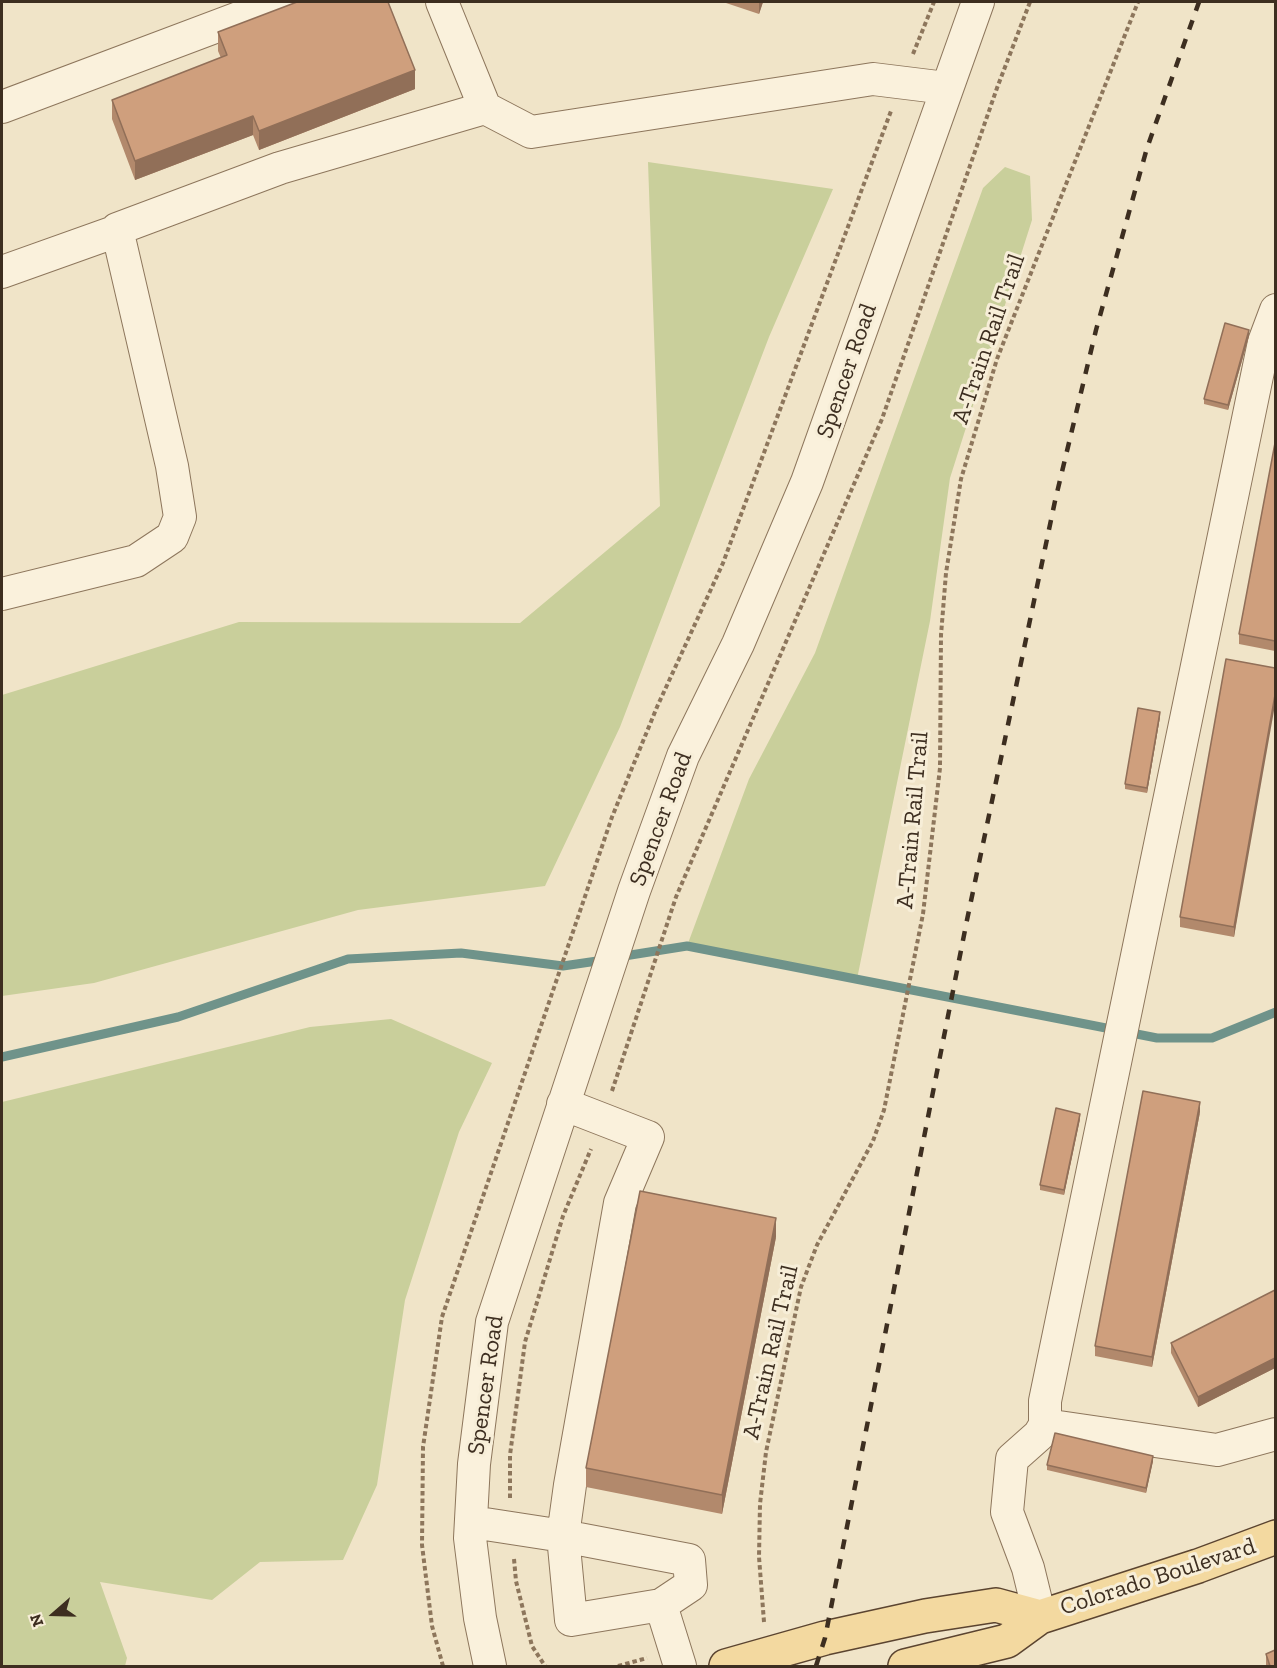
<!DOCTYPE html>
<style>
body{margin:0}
#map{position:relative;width:1277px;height:1668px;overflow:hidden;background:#f0e4c8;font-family:"Zilla Slab",serif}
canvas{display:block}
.frame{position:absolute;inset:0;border:3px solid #3d2e20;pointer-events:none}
.north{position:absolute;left:24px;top:1584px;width:60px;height:60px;-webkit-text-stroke:4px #f7eed8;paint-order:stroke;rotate:250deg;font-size:16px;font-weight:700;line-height:24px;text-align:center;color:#3d2e20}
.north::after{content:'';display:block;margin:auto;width:21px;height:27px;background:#3d2e20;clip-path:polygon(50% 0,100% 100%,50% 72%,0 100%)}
</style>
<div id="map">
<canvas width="1277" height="1668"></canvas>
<div class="frame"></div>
<div class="north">N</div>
</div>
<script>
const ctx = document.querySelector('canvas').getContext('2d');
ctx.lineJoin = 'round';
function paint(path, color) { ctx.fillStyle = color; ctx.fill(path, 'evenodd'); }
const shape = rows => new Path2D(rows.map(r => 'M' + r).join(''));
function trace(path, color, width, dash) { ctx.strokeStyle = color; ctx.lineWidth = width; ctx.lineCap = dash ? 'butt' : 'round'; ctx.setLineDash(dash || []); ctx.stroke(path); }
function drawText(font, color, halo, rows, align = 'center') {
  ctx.font = font + ' "Zilla Slab",serif'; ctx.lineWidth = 6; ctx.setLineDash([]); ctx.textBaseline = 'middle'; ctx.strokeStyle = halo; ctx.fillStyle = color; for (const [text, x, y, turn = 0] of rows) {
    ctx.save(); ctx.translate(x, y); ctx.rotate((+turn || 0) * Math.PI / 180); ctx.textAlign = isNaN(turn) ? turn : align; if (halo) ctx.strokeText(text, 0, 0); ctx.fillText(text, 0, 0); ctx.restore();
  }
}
const green = shape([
 [648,162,833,189,769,337,620,727,545,886,358,910,94,983,2,996,2,695,239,622,520,623,660,506],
 [1005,167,1030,176,1032,220,950,478,930,621,857,979,687,946,749,779,815,653,983,188],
 [391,1019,492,1063,459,1132,405,1300,377,1485,343,1560,260,1562,212,1600,100,1582,127,1658,125,1666,2,1666,2,1102,310,1027]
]);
const stream = shape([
 [618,957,687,946,1157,1038,1212,1038,1276,1012],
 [2,1057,178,1017,348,959,461,953,563,966,604,960]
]);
const path = shape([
 [913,54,934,2],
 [612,1091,676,897,882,419,997,88,1030,2],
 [510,1498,510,1455,525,1342,563,1216,591,1149],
 [514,1559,516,1581,532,1646,545,1666],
 [764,1622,759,1557,760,1504,766,1452,801,1287,817,1245,873,1141,884,1110,923,914,940,768,941,635,946,573,961,479,997,359,1138,2],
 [443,1666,432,1626,422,1545,423,1447,442,1317,612,817,657,707,723,563,891,111],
 [618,1666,647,1658]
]);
const minor = shape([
 [442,2,485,108,531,132,873,79,946,88],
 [2,107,281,2],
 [2,272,117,231],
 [2,594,136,561,172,537,180,517,172,466,117,229,280,168,485,108],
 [1045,1425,1217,1450,1276,1434],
 [472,1522,563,1536,689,1560,691,1585,661,1605,571,1620,563,1536,570,1485,620,1203,648,1137,563,1104],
 [661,1605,680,1666],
 [1040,1617,1028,1568,1007,1512,1012,1459,1039,1435,1045,1425,1045,1401,1264,342,1276,310],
 [490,1666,480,1618,470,1538,474,1464,492,1322,634,891,683,756,738,644,807,482,978,2]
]);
const major = shape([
 [726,1666,825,1638,925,1616,996,1605,1040,1617],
 [905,1666,1007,1641,1040,1617,1198,1566,1276,1537]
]);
const rail = shape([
 [816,1666,825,1638,967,920,1055,501,1096,330,1147,148,1199,2]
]);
const wall = shape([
 [723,2,763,2,759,14],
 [218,32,415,89,259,150,253,135,135,180,112,119,112,100,221,58,218,51],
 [1249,336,1228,410,1204,404,1204,399],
 [1275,443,1275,651,1239,644,1239,634],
 [1275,668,1234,937,1180,927,1180,917],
 [1160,717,1147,793,1125,789,1125,784],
 [1200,1112,1152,1367,1095,1356,1095,1346],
 [1080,1119,1064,1195,1040,1190,1040,1185],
 [776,1237,722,1514,586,1487,586,1468],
 [1275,1290,1275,1368,1198,1407,1171,1353,1171,1343],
 [1153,1461,1146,1493,1047,1470,1047,1465],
 [1266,1654,1275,1666,1266,1666]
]);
const shadedWall = shape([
 [759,2,763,2,759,14],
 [415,70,415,89,259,150,259,131],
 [253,116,253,135,135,180,135,161],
 [1249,330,1249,336,1228,410,1228,405],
 [1275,695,1275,705,1234,937,1234,927],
 [1160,712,1160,717,1147,793,1147,788],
 [1200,1102,1200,1112,1152,1367,1152,1357],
 [1080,1114,1080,1119,1064,1195,1064,1190],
 [776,1218,776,1237,722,1514,722,1495],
 [1275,1358,1275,1368,1198,1407,1198,1397],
 [1153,1456,1153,1461,1146,1493,1146,1488]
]);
const building = shape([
 [297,2,388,2,415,70,259,131,253,116,135,161,112,100,227,55,218,32,297,2],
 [1225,323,1249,330,1228,405,1204,399,1225,323],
 [1275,443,1275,641,1239,634,1275,443],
 [1226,659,1275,668,1275,695,1234,927,1180,917,1226,659],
 [1138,708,1160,712,1147,788,1125,784,1138,708],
 [1143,1091,1200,1102,1152,1357,1095,1346,1143,1091],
 [1056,1108,1080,1114,1064,1190,1040,1185,1056,1108],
 [640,1191,776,1218,722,1495,586,1468,640,1191],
 [1275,1290,1275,1358,1198,1397,1171,1343,1275,1290],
 [1055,1433,1153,1456,1146,1488,1047,1465,1055,1433],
 [1275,1650,1275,1666,1270,1666,1266,1654,1275,1650]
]);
const streetNames = [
 ["A-Train Rail Trail",989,339,-71],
 ["Spencer Road",847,371,-71],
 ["Spencer Road",661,819,-70],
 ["A-Train Rail Trail",913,820,-85],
 ["A-Train Rail Trail",771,1352,-77],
 ["Spencer Road",486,1385,-82],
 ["Colorado Boulevard",1158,1577,-18]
];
paint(green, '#c9cf9b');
trace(stream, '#6f938a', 9);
trace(minor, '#8d765c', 34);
trace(major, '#5b4430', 36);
trace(path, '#8d765c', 4, [4.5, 3]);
trace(minor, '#faf1dc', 32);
trace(major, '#f3d9a0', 33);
trace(rail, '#3d2e20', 4.5, [10, 10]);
paint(wall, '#b2896c');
paint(shadedWall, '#916f58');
paint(building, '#cf9f7d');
trace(building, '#916f58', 1.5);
drawText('24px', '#3d2e20', '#f7eed8', streetNames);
</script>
